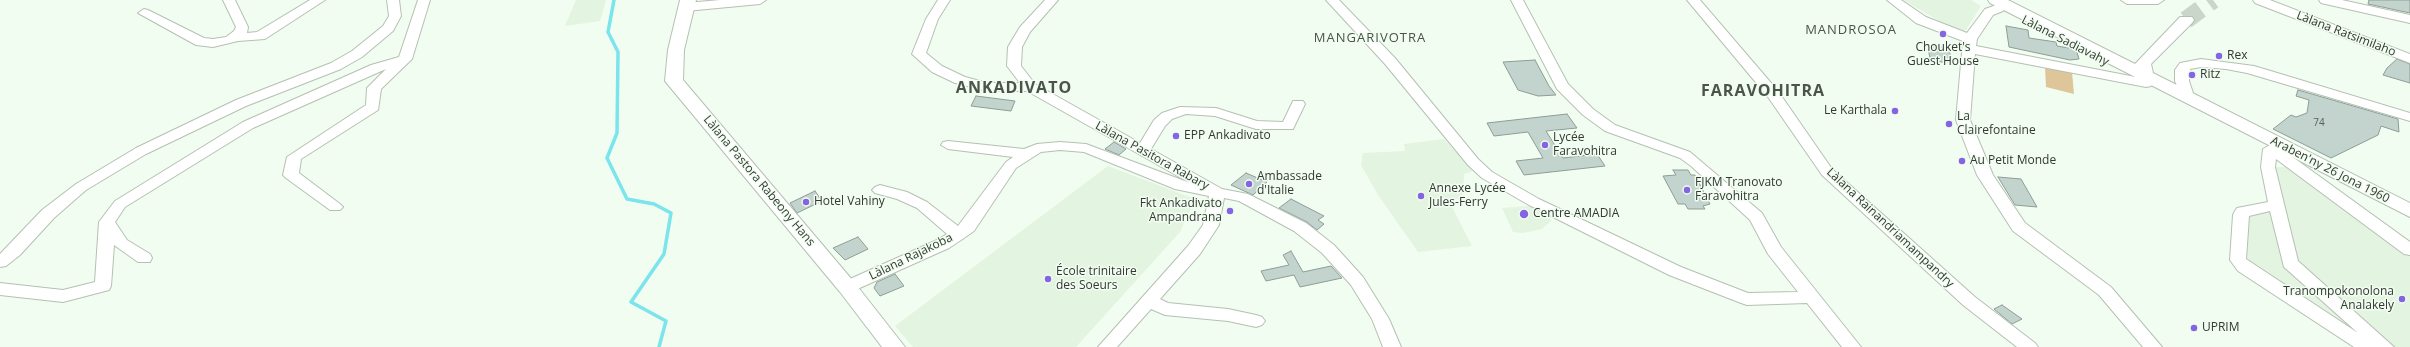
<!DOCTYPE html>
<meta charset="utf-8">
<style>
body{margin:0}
canvas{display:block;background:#f1fdf0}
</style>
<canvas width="2410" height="347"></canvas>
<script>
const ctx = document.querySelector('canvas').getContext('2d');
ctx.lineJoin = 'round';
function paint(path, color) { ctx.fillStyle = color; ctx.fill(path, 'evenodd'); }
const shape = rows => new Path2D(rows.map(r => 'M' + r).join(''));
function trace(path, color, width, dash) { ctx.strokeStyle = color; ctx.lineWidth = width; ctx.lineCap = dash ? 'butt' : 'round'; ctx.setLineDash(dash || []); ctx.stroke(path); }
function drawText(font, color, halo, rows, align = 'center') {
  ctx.font = font + ' "Open Sans",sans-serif'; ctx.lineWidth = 3; ctx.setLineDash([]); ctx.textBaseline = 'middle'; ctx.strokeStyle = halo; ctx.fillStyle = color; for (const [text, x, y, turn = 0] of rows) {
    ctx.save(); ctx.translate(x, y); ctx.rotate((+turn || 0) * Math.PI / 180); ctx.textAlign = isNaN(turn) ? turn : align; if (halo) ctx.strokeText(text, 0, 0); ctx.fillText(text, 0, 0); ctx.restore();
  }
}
const built = shape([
 [576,0,606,0,600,21,565,26],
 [1903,0,1971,0,1981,6,1966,30,1955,30],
 [1444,139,1473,171,1464,174,1463,197,1449,201,1472,246,1418,252,1378,195,1361,165,1363,153,1405,151,1404,144],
 [1108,166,1195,199,1180,232,1076,347,913,347,895,326],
 [2267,167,2298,167,2410,250,2410,347,2367,347,2244,267,2241,215,2275,205],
 [1528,206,1552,220,1542,229,1523,233,1513,232,1502,208]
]);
const green = shape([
 [2045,67,2072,72,2074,94,2046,87]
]);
const stream = shape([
 [614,0,608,32,618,52,617,133,607,158,627,199,654,204,671,213,664,254,631,302,666,321,659,347]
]);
const building = shape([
 [2369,0,2410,0,2410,13,2368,4,2369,0],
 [2006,26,2028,30,2029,38,2056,42,2057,46,2069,48,2077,52,2079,59,2070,60,2009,47,2006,26],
 [1927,45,1948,48,1953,62,1931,62,1927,45],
 [2397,59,2410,64,2410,83,2383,75,2387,68,2397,59],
 [1535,60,1549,86,1556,95,1538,96,1518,90,1503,62,1535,60],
 [2298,90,2398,119,2399,132,2381,126,2378,135,2331,158,2273,129,2291,115,2296,117,2307,113,2309,100,2296,96,2298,90],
 [976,96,1015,101,1011,111,971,106,976,96],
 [1567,114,1577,128,1546,131,1563,158,1597,154,1605,166,1524,175,1516,161,1543,158,1528,132,1494,136,1487,123,1567,114],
 [1114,142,1126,149,1119,155,1105,149,1114,142],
 [1673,170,1688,170,1691,175,1695,175,1710,204,1703,206,1705,209,1688,209,1685,204,1678,204,1663,176,1676,175,1673,170],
 [1246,173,1267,182,1253,195,1231,185,1246,173],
 [1998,177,2021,179,2037,207,2015,205,1998,177],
 [815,191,822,201,797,213,790,203,815,191],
 [1291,199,1324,216,1318,220,1324,224,1317,230,1307,222,1279,208,1291,199],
 [858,237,868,249,845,260,833,248,858,237],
 [1291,251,1303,272,1331,266,1342,278,1300,287,1294,275,1266,281,1261,271,1289,265,1283,255,1291,251],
 [895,274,904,286,880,296,874,288,877,282,895,274],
 [2002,305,2022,319,2012,324,1994,309,2002,305]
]);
const majorTunnel = shape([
 [2186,20,2213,0]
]);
const minor = shape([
 [223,0,235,0,248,27,247,33,257,32,310,0,325,0,265,39,238,41,213,47,196,45,138,13,144,9,148,10,204,38,213,39,226,37,234,31,236,27,223,0],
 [387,0,399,0,401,16,393,31,362,57,341,69,246,106,146,154,86,190,54,218,20,255,6,266,0,267,0,254,42,210,76,184,136,148,236,100,331,63,352,51,383,26,389,16,387,0],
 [418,0,430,0,412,59,381,89,378,110,301,159,299,173,340,204,343,207,340,210,330,210,286,178,283,175,287,157,366,105,367,88,386,69,253,128,125,207,115,222,127,240,150,254,152,258,150,262,138,262,114,245,111,286,109,290,63,302,0,295,0,283,63,290,95,282,99,222,115,201,243,122,371,65,399,57,418,0],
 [720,0,766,0,760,4,686,11,680,7,686,3,720,0],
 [938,0,950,0,938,19,926,53,942,66,965,77,988,83,1020,83,1007,66,1008,47,1020,27,1045,0,1058,0,1030,32,1022,47,1021,66,1035,84,1140,143,1154,120,1162,113,1180,107,1216,108,1257,121,1283,122,1293,101,1303,101,1305,104,1293,129,1256,129,1215,116,1186,114,1172,119,1165,126,1151,149,1222,189,1248,194,1306,223,1334,245,1363,277,1389,319,1401,347,1383,347,1372,319,1351,285,1322,253,1294,231,1239,201,1224,198,1219,225,1200,254,1160,299,1168,303,1228,309,1256,315,1262,317,1265,321,1262,325,1256,327,1228,321,1165,315,1151,309,1117,347,1098,347,1188,246,1203,225,1209,196,1175,189,1084,152,1060,150,1041,152,1016,168,974,231,964,238,949,248,853,291,841,291,839,287,841,283,937,240,947,234,917,208,897,199,875,193,872,190,875,187,880,185,907,192,927,202,958,226,1006,162,1013,157,948,149,941,145,943,142,948,141,1024,149,1037,144,1060,142,1086,144,1190,183,1027,91,988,91,955,83,932,72,912,54,926,19,938,0],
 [1326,0,1339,0,1395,58,1478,159,1492,172,1539,199,1681,267,1748,293,1798,292,1768,254,1750,220,1691,166,1680,158,1605,131,1583,115,1557,89,1511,0,1523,0,1568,84,1593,109,1615,125,1690,152,1762,213,1781,247,1861,347,1842,347,1807,303,1747,305,1741,303,1669,275,1529,205,1482,178,1468,165,1385,64,1326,0],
 [1687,0,1700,0,1778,91,1832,169,1975,297,2035,343,2038,347,2017,347,1963,305,1822,175,1768,97,1687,0],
 [1887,0,1901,0,1926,17,1967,33,1985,9,1999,4,2003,5,2005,8,2003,11,1993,15,1977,39,1976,46,2151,80,2153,83,2151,86,2146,87,1975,54,1970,120,1993,175,2025,223,2111,287,2162,347,2143,347,2099,295,2013,231,1977,175,1956,120,1963,41,1916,23,1887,0],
 [2121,0,2164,0,2158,4,2127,4,2121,0],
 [2253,0,2270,0,2410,54,2410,63,2255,3,2253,0],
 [2319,0,2342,0,2410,15,2410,23,2321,3,2319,0],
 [2201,59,2254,66,2410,113,2410,121,2247,73,2226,69,2201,67,2190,69,2189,81,2194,96,2192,99,2182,99,2175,81,2175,70,2180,63,2201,59],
 [2270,145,2283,150,2410,242,2410,255,2404,254,2276,159,2275,167,2298,261,2394,347,2354,347,2238,271,2230,260,2233,215,2235,211,2237,208,2268,202,2261,167,2263,149,2270,145],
 [2270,211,2284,267,2358,333,2246,259,2249,216,2270,211]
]);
const major = shape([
 [680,0,696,0,684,50,683,80,854,282,905,347,882,347,840,292,665,81,668,50,680,0],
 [1988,0,2008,0,2135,64,2180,17,2192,17,2194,20,2192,23,2151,64,2153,73,2410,203,2410,217,1990,3,1988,0]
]);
const markers = [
 [1943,34,4,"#8465e1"],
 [2219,56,4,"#8465e1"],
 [2192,75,4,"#8465e1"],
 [1895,111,4,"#8465e1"],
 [1949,124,4,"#8465e1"],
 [1176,136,4,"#8465e1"],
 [1545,145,4,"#8465e1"],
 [1962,161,4,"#8465e1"],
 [1249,184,4,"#8465e1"],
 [1687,190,4,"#8465e1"],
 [1421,196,4,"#8465e1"],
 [806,202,4,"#8465e1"],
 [1230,211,4,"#8465e1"],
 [1524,214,5,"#8465e1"],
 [1048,279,4,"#8465e1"],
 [2402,299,4,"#8465e1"],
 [2194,328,4,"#8465e1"]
];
const numberNames = [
 ["74",2319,123]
];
const streetNames = [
 ["Làlana Ratsimilaho",2346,34,21],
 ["Làlana Sadiavahy",2065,41,27],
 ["Làlana Pasitora Rabary",1152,156,29],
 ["Araben'ny 26 Jona 1960",2330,170,27],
 ["Làlana Pastora Rabeony Hans",759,181,50],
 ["Làlana Rainandriamampandry",1890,228,43],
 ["Làlana Rajakoba",911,257,-26]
];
const poiNames = [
 ["Chouket's",1943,48,"center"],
 ["Guest House",1943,62,"center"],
 ["Rex",2227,56],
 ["Ritz",2200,75],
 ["Le Karthala",1887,111,"right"],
 ["La",1957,117],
 ["Clairefontaine",1957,131],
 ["EPP Ankadivato",1184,136],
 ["Lycée",1553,138],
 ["Faravohitra",1553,152],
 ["Au Petit Monde",1970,161],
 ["Ambassade",1257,177],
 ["d'Italie",1257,191],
 ["FJKM Tranovato",1695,183],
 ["Faravohitra",1695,197],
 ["Annexe Lycée",1429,189],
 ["Jules-Ferry",1429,203],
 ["Hotel Vahiny",814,202],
 ["Fkt Ankadivato",1222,204,"right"],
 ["Ampandrana",1222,218,"right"],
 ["Centre AMADIA",1533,214],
 ["École trinitaire",1056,272],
 ["des Soeurs",1056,286],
 ["Tranompokonolona",2394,292,"right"],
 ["Analakely",2394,306,"right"],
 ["UPRIM",2202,328]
];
const neighbourhoodNames = [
 ["MANDROSOA",1851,30],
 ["MANGARIVOTRA",1370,38]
];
const districtNames = [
 ["ANKADIVATO",1014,88],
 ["FARAVOHITRA",1763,91]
];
paint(built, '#e3f4e1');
paint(green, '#dec69a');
trace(stream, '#7ce4ec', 3.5);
paint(building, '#c3d4ce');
trace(building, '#8d9d97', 1);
trace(majorTunnel, '#cbd6ca', 18, [18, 10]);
trace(minor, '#b5c0b3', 2);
trace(major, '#b5c0b3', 2);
paint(minor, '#fff');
paint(major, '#fff');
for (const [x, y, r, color] of markers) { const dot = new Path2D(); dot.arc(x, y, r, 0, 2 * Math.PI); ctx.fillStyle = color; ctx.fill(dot); trace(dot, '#f1fdf0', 1.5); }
drawText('10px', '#585f5a', null, numberNames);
drawText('12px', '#343833', '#f1fdf0', streetNames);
drawText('12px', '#343833', '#f1fdf0', poiNames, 'left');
ctx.letterSpacing = '1px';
drawText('13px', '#4b544a', '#f1fdf0', neighbourhoodNames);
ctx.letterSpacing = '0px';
ctx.letterSpacing = '1px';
drawText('bold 16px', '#4b544a', '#f1fdf0', districtNames);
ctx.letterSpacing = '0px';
</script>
